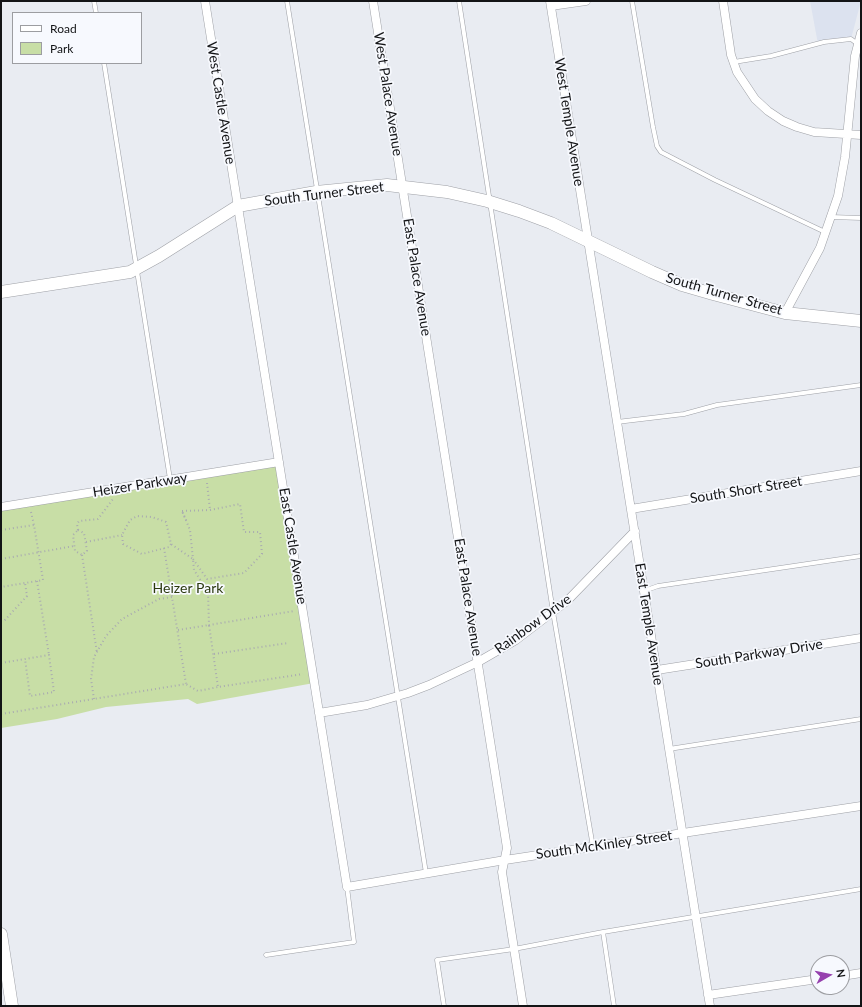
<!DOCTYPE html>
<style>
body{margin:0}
#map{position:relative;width:862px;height:1007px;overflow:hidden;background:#e9ecf2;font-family:Lato,sans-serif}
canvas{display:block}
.frame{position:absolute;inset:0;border:2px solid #131416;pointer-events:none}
.legend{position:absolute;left:12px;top:12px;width:130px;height:52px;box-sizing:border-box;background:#f7f9fe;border:1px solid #9c9da1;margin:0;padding:5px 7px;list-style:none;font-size:12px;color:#131416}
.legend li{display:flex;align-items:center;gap:8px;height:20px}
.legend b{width:20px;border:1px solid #9c9da1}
.north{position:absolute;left:810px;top:955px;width:40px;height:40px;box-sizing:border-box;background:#f7f9fe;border:1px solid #9c9da1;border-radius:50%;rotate:81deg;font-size:11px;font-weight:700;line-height:16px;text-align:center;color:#131416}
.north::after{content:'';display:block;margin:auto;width:14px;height:18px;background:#9641ae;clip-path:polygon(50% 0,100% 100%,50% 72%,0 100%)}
</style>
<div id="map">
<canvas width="862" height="1007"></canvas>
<div class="frame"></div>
<ul class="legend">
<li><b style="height:5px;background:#fff"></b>Road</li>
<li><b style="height:11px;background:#c8dea6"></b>Park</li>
</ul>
<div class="north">N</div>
</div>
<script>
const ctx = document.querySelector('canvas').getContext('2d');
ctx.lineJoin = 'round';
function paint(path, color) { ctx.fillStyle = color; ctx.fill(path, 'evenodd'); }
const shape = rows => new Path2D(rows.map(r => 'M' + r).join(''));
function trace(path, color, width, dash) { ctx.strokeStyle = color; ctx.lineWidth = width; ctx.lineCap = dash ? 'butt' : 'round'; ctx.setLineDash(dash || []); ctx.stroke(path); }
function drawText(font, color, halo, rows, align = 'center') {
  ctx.font = font + ' Lato,sans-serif'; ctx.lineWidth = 3.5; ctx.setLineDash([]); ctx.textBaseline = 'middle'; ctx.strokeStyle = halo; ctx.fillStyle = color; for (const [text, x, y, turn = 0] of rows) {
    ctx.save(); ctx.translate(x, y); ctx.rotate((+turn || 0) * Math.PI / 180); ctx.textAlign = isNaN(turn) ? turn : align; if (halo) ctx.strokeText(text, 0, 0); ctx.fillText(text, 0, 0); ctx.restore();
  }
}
const built = shape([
 [810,1,861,1,851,39,818,44]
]);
const green = shape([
 [279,462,314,683,197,704,188,699,106,707,57,719,1,728,1,507]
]);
const path = shape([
 [207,483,210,510],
 [182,511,210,510,240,504,244,532,260,532,262,554,244,573,207,579,193,559,190,530,182,511,187,522],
 [31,512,34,525],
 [1,530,34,525,43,580,1,587],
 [78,530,84,533,87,551,82,555,75,551,73,535,78,530],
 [78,530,77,524,79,521,98,519,113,499],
 [86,542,122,535],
 [171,544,169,547,142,554,123,544,122,535,130,520,137,516,152,517,166,522,171,544,193,559,194,570,208,592,209,625,294,611],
 [164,548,172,597],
 [82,555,97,653],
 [1,559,74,546],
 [37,581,49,655],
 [1,621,4,621,27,596,25,583],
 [178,630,209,625,218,687,303,674],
 [214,654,288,643],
 [1,663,49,655,54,692,30,696,25,659],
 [94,699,91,679,94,657,106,636,122,619,159,599,172,597,186,684],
 [1,714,186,684,198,691,218,687]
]);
const service = shape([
 [94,1,96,13],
 [287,1,426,873],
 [459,1,553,612,593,847],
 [632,1,653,127,657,146,661,152,715,180,825,232],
 [734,62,771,56,824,42,851,39,859,45],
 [104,63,170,479],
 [831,217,861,218],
 [617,422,684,414,717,405,861,385],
 [644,591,658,586,861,556],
 [669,749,861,719],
 [603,932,614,1006],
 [266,955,354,942,347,887],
 [444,1006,437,960,514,949,603,932,861,889]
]);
const minor = shape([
 [205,1,347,887,505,860,861,806],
 [373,1,507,848,502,872,523,1006],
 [550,1,710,1006],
 [723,1,731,55,737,72,755,99,768,111,783,121,797,127,814,132,861,135],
 [551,6,586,1],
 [785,313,820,248,838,196,845,157,855,56,861,33],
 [1,507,279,462],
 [631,509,861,471],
 [657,670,861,638],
 [319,713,367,705,408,693,429,685,478,662,516,640,567,601,635,531],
 [842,976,861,973],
 [708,995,818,979]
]);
const secondary = shape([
 [1,292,130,272,159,256,238,206,316,192,387,185,447,192,487,201,519,211,551,223,652,272,682,285,713,294,785,313,861,321],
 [1,934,12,1006]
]);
const streetNames = [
 ["West Palace Avenue",388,94,81],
 ["West Castle Avenue",221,103,81],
 ["West Temple Avenue",569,122,81],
 ["South Turner Street",324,194,-7],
 ["East Palace Avenue",417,277,81],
 ["South Turner Street",724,294,16],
 ["Heizer Parkway",140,485,-9],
 ["South Short Street",746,490,-9],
 ["East Castle Avenue",293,546,81],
 ["East Palace Avenue",468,597,81],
 ["Rainbow Drive",533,624,-36],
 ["East Temple Avenue",649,624,81],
 ["South Parkway Drive",759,654,-9],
 ["South McKinley Street",604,845,-8]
];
const parkNames = [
 ["Heizer Park",188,588]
];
paint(built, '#dce2ef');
paint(green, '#c8dea6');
trace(service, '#9ea0a6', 5);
trace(minor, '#9ea0a6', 9);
trace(secondary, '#9ea0a6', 13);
trace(path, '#a9abb0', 2, [1, 3]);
trace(service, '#fff', 4);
trace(minor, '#fff', 8);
trace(secondary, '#fff', 12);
drawText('14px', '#131416', '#f7f9fe', streetNames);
drawText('14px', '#2c3a10', '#f7f9fe', parkNames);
</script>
